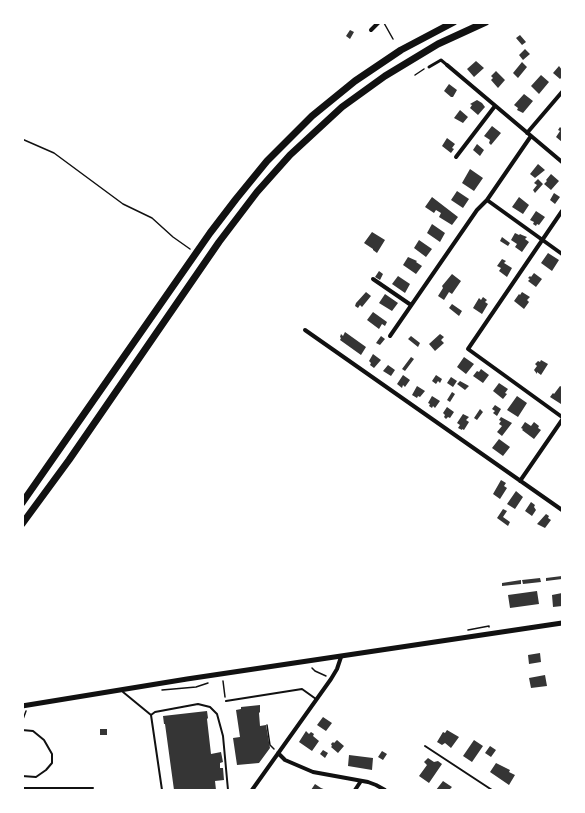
<!DOCTYPE html>
<style>
body{margin:0}
#map{position:relative;width:585px;height:813px;overflow:hidden;background:#fff;font-family:"Golos Text",sans-serif}
canvas{display:block}
.frame{position:absolute;inset:0;border:24px solid #fff;pointer-events:none}
</style>
<div id="map">
<canvas width="585" height="813"></canvas>
<div class="frame"></div>
</div>
<script>
const ctx = document.querySelector('canvas').getContext('2d');
ctx.lineJoin = 'round';
function paint(path, color) { ctx.fillStyle = color; ctx.fill(path, 'evenodd'); }
const shape = rows => new Path2D(rows.map(r => 'M' + r).join(''));
function trace(path, color, width, dash) { ctx.strokeStyle = color; ctx.lineWidth = width; ctx.lineCap = dash ? 'butt' : 'round'; ctx.setLineDash(dash || []); ctx.stroke(path); }
const building = shape([
 [350,30,354,32,350,39,346,36],
 [520,35,526,42,522,45,516,38],
 [525,49,530,54,523,60,519,55],
 [476,61,484,68,474,77,467,69],
 [522,62,527,67,518,78,513,73],
 [559,66,562,70,562,77,560,79,553,73],
 [496,71,505,80,498,88,491,80,493,78,491,76],
 [541,75,549,82,539,94,531,86],
 [449,84,457,90,453,97,451,97,444,91],
 [524,94,533,101,523,113,517,110,518,108,514,105],
 [477,100,482,103,485,107,478,115,470,108,472,105,470,104],
 [460,110,468,117,463,123,454,118],
 [492,126,501,133,491,145,489,143,490,140,484,136],
 [560,127,562,129,562,142,556,137,560,131,558,130],
 [447,138,455,144,452,148,454,149,451,153,442,146],
 [477,144,484,150,480,156,473,150],
 [538,164,545,170,535,178,530,174],
 [470,169,483,178,474,191,462,183],
 [551,174,559,181,551,190,544,184,547,181,546,180],
 [538,179,543,184,535,193,533,190,537,185,534,183],
 [457,191,469,199,463,208,451,200],
 [554,193,560,197,555,204,550,200],
 [432,197,458,217,452,225,439,217,441,213,436,210,434,213,425,207],
 [519,197,529,205,523,214,512,207],
 [536,211,545,217,539,225,537,224,536,226,533,224,534,222,530,220],
 [432,224,445,233,440,242,427,233],
 [372,232,385,240,377,253,373,250,373,249,364,243],
 [515,233,519,235,520,234,522,235,527,237,525,239,529,242,522,252,515,247,517,244,511,240],
 [502,237,510,243,508,246,500,241],
 [419,240,432,249,426,257,414,248],
 [548,253,559,260,552,271,541,263],
 [408,257,417,261,416,262,422,266,416,274,403,265],
 [502,259,506,261,504,263,512,268,507,277,499,271,501,268,497,266],
 [379,271,383,274,380,280,375,277],
 [534,273,542,279,536,287,528,281,530,279,528,278,530,276,531,277],
 [452,274,461,281,452,294,449,292,444,300,438,296,443,288,442,286],
 [398,276,410,284,405,293,392,284],
 [366,292,371,296,362,307,360,305,358,308,355,306,356,303],
 [522,292,530,297,527,300,529,302,524,309,514,301,519,294,520,295],
 [385,294,398,303,392,311,379,303],
 [483,297,487,300,485,302,488,304,482,314,473,308,479,298,481,300],
 [452,304,462,311,459,316,449,308],
 [373,312,387,322,385,326,382,324,379,329,367,320],
 [345,332,366,347,361,355,340,340,341,338,340,337,341,334,343,336],
 [440,334,444,337,441,340,444,343,435,351,429,344],
 [381,336,385,339,380,345,376,343],
 [411,336,420,343,418,347,408,339],
 [373,354,381,360,374,368,370,365,371,363,369,361],
 [411,357,414,359,405,371,402,369],
 [464,357,474,364,466,374,457,367],
 [541,360,548,364,541,375,537,372,537,374,534,370,537,366,535,364,538,361,540,362],
 [388,365,395,370,391,376,383,371],
 [481,369,489,375,483,383,473,376,477,371,479,372],
 [403,375,410,380,405,387,403,385,402,388,397,384],
 [436,375,442,379,440,383,438,381,436,384,432,381],
 [451,377,457,381,453,387,447,383],
 [460,381,469,386,465,390,457,384],
 [499,383,508,389,505,393,507,394,503,399,493,391],
 [417,386,425,391,420,397,418,396,417,398,412,395],
 [560,386,562,387,562,401,561,404,550,397,553,393,554,394],
 [452,392,455,394,450,402,447,400],
 [432,396,440,401,435,408,433,406,432,408,429,406,430,404,428,403],
 [517,396,527,403,518,417,507,410],
 [495,405,501,409,497,416,493,413,495,411,492,409],
 [447,407,454,412,450,418,448,417,446,419,444,417,445,415,443,413],
 [480,409,483,412,477,420,474,418],
 [463,414,469,417,466,420,469,422,464,430,462,429,462,430,458,428,460,425,457,423],
 [501,417,512,423,502,436,497,432,502,426,499,424,501,421,499,420],
 [525,422,531,426,534,422,539,426,538,428,541,430,534,439,522,430,523,429,521,428],
 [499,439,510,447,503,456,492,448],
 [501,480,506,483,504,486,507,488,500,499,493,494],
 [516,491,523,497,515,509,507,504],
 [531,502,535,505,534,507,536,510,532,516,525,511],
 [503,509,507,511,503,517,510,522,508,526,497,518],
 [546,514,549,516,548,518,551,520,545,528,537,524],
 [562,576,562,579,546,581,546,578],
 [540,578,541,582,523,584,522,580],
 [521,580,521,584,502,586,502,583],
 [537,591,539,604,510,608,508,595],
 [562,593,562,606,553,607,552,595],
 [540,653,541,662,529,664,528,655],
 [545,675,547,686,531,688,529,678],
 [260,705,260,712,259,713,260,726,266,725,270,748,259,763,237,765,233,738,240,737,236,710,241,709,241,707],
 [207,711,208,718,207,719,211,754,221,752,223,762,220,763,220,768,223,768,224,780,215,781,216,790,174,790,165,724,164,724,163,716],
 [323,717,332,723,326,731,317,725],
 [100,729,107,729,107,735,100,735],
 [447,730,459,737,451,748,445,743,442,745,437,742,443,732,445,733],
 [306,731,309,734,311,732,314,734,313,736,319,741,312,751,299,742],
 [337,740,344,746,338,753,331,747,332,746,331,744,333,742,334,743],
 [474,740,483,746,472,762,463,756],
 [490,746,496,750,491,757,485,753],
 [323,750,328,753,325,758,320,754],
 [382,751,387,754,383,760,378,757],
 [349,755,373,758,372,770,348,766],
 [428,758,434,762,438,761,442,764,429,783,419,776,427,765,424,762],
 [496,763,510,770,509,772,515,775,509,785,490,772],
 [443,781,452,787,449,790,436,790],
 [315,784,321,788,326,790,311,790]
]);
const path = shape([
 [384,23,393,39],
 [415,75,424,69],
 [22,139,54,153,123,204,152,218,173,237,190,249],
 [468,630,489,626,489,627],
 [312,668,315,671,326,676],
 [223,681,225,697],
 [162,690,196,687,208,683],
 [22,722,26,711],
 [267,725,270,745,274,749]
]);
const service = shape([
 [123,692,151,715,162,790],
 [226,701,302,689,316,699],
 [151,715,155,712,198,704,210,707,217,714,223,736,228,790],
 [22,730,33,731,44,740,52,754,52,763,46,770,36,777,22,776],
 [425,746,492,790],
 [22,788,93,788]
]);
const pedestrian = shape([
 [429,67,441,60,447,65]
]);
const minor = shape([
 [371,30,379,22],
 [447,65,562,162],
 [527,133,562,92],
 [456,157,495,106],
 [487,200,562,254],
 [562,211,468,349,562,417],
 [373,279,411,305],
 [305,330,562,510],
 [390,336,477,210,487,200,531,136],
 [520,481,562,420],
 [278,753,285,760,313,772,368,782,376,785,385,790],
 [252,790,331,679,337,669,341,657],
 [355,790,361,781]
]);
const tertiary = shape([
 [22,706,187,679,562,623]
]);
const primary = shape([
 [22,503,210,233,236,199,267,161,312,116,355,81,401,50,454,22],
 [22,524,69,460,219,242,257,192,290,155,342,107,385,76,438,44,486,22]
]);
paint(building, '#353535');
trace(path, '#111', 1.5);
trace(service, '#111', 2);
trace(pedestrian, '#111', 3);
trace(minor, '#111', 4);
trace(tertiary, '#111', 5);
trace(primary, '#111', 7);
</script>
